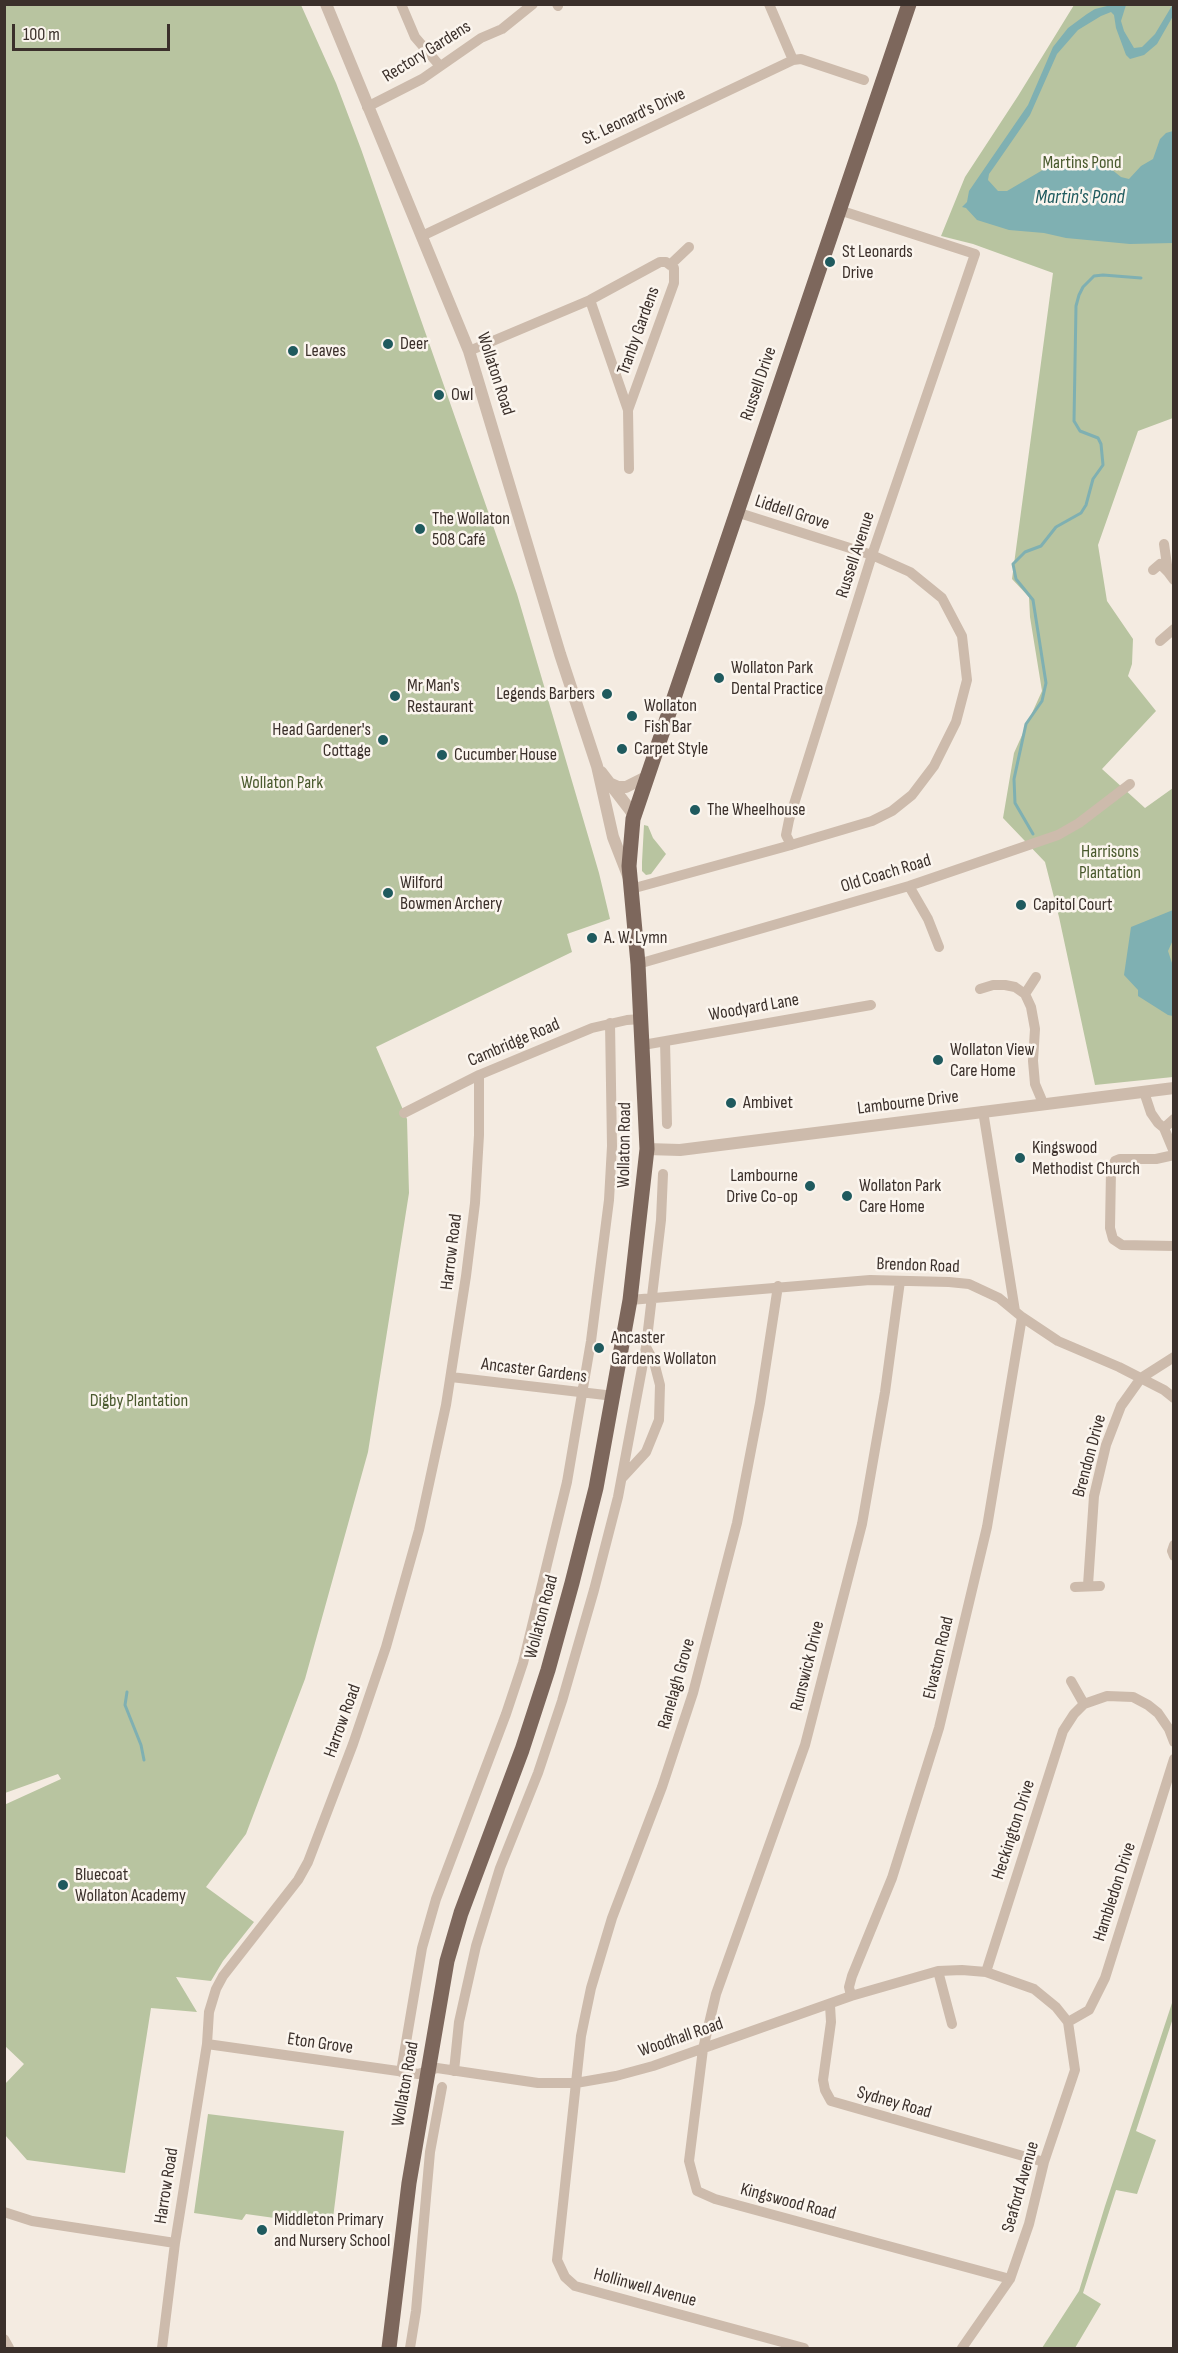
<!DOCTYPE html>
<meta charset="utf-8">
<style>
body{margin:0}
#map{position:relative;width:1178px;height:2353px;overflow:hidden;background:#f4ebe1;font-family:"Sofia Sans Condensed",sans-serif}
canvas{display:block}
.frame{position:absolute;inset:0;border:6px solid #3b302b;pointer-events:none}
.scale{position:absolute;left:12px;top:24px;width:158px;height:27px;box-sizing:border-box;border:3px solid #3b302b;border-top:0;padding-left:8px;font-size:18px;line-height:21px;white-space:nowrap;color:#3b302b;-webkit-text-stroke:4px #fbf5ee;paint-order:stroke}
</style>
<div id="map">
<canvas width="1178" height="2353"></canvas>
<div class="frame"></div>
<div class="scale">100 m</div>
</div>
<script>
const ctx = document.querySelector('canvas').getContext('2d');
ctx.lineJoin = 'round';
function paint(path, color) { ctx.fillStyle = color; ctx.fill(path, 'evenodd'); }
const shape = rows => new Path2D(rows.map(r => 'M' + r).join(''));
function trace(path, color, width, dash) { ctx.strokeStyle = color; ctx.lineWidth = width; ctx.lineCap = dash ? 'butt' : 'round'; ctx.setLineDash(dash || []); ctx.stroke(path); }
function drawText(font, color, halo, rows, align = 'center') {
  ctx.font = font + ' "Sofia Sans Condensed",sans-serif'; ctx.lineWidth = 5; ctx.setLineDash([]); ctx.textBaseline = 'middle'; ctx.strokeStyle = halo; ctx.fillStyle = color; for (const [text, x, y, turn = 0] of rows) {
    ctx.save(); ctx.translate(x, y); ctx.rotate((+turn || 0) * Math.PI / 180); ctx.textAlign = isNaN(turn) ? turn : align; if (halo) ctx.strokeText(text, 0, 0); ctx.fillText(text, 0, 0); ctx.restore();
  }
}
const green = shape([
 [5,5,301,5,336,83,361,149,517,594,599,873,610,919,567,934,572,952,376,1047,407,1119,409,1193,368,1452,305,1679,246,1834,206,1887,254,1922,223,1961,211,1981,176,1977,197,2012,151,2008,125,2173,27,2160,5,2135,5,2084,24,2064,5,2046,4,1805,61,1779,58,1774,5,1793],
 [1074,5,1173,5,1173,418,1138,431,1098,545,1107,601,1133,639,1132,664,1128,676,1156,711,1102,769,1145,808,1173,788,1173,1077,1095,1085,1059,917,1045,862,1003,818,1014,753,1042,691,1030,617,1029,597,1012,579,1053,273,973,244,941,236,965,177,1018,96],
 [644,825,648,826,653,838,666,854,651,874,646,875,642,871,642,862],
 [1173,2000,1173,2018,1136,2131,1156,2140,1137,2194,1116,2190,1083,2293,1101,2304,1075,2348,1042,2348,1079,2291,1105,2206],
 [208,2114,344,2131,332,2226,246,2214,242,2220,194,2213]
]);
const water = shape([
 [1111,5,1126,5,1121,21,1124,31,1134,48,1142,47,1155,34,1173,4,1173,16,1157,44,1144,55,1130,59,1126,55,1116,28,1114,15,1111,12,1101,16,1078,30,1057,54,1030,115,994,167,989,174,988,180,998,191,1007,191,1058,161,1077,157,1101,161,1121,177,1129,179,1141,166,1153,159,1160,139,1166,133,1173,131,1173,243,1130,244,1066,238,1044,233,1009,230,977,220,966,208,962,207,967,202,969,191,1028,105,1053,47,1068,28,1087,14,1095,9],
 [1173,910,1173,940,1168,951,1173,966,1173,1016,1168,1015,1138,996,1138,990,1124,975,1131,927]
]);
const stream = shape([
 [1033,834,1015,803,1014,779,1026,724,1042,701,1046,683,1033,600,1016,579,1013,564,1025,552,1041,546,1056,527,1081,513,1086,505,1093,479,1103,465,1101,444,1098,438,1080,431,1074,421,1076,306,1079,295,1083,287,1094,276,1103,275,1141,278],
 [127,1692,125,1705,141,1745,144,1760]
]);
const minor = shape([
 [401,4,415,37,440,66],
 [557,4,558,6],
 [769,4,793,60],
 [367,107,422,79,481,38,502,29,533,4],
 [422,236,793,60,801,59,864,80],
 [670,265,689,247],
 [469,351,590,300,660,262,666,262,674,268,674,283,628,410,590,300],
 [628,410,629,469],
 [1164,544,1168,572,1174,580],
 [1153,570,1160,564,1168,572],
 [1160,641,1174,629],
 [791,845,786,835,789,820,872,555,975,254,839,210],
 [909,886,928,919,939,947],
 [631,889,791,845,872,821,892,811,912,795,934,766,956,722,967,680,962,636,942,598,910,572,872,555,736,512],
 [638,964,909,886,1058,835,1079,823,1130,784],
 [980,989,993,985,1005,985,1015,987,1025,994,1031,1007,1035,1029,1033,1061,1035,1084,1043,1103],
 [1025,994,1036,977],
 [665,1041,667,1124],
 [643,1045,871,1005],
 [1144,1092,1151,1113,1158,1123,1164,1128,1174,1119],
 [983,1111,1015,1311],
 [404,1113,479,1075,592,1028,627,1020,641,1019],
 [1164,1128,1174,1152],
 [1174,1155,1156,1159,1120,1159,1115,1161,1111,1170,1110,1228,1113,1239,1122,1245,1174,1246],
 [900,1281,885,1392,862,1524,805,1745,716,1994,703,2049,689,2161,697,2191,715,2199,1010,2279],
 [778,1286,760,1403,737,1523,693,1693,662,1787,612,1918,591,1988,581,2036,557,2260,565,2277,575,2286,804,2348],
 [630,1300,870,1280,949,1282,969,1284,999,1298,1022,1317,1058,1341,1119,1367,1164,1390,1174,1398],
 [451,1377,614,1396],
 [622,1478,646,1452,659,1420,660,1385,654,1362,646,1347],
 [1174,1545,1172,1551,1174,1556],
 [1088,1585,1094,1496,1106,1445,1121,1406,1141,1378,1174,1357],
 [1075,1587,1100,1586],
 [1071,1681,1084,1704],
 [938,1971,952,2024],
 [986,1972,1063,1731,1074,1714,1084,1704,1107,1696,1133,1697,1148,1705,1158,1713,1169,1729,1174,1742],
 [851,1996,849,1987,852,1976,892,1878,939,1728,987,1527,1022,1317],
 [830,2005,831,2022,823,2080,825,2090,831,2101,1044,2162],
 [1068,2022,1089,2010,1105,1978,1174,1759],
 [207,2044,412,2073,418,2074,437,2068,538,2083,576,2083,616,2076,653,2066,851,1996,938,1971,962,1970,986,1972,1034,1989,1056,2007,1068,2022],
 [454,2071,459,2022,476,1946,500,1868,538,1773,562,1701,594,1590,618,1497,646,1347,661,1220,663,1174],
 [401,2072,422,1948,436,1899,506,1714,523,1663,567,1482,591,1341,609,1200,612,1146,610,1023],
 [4,2212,32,2221,175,2243],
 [4,2339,9,2348],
 [162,2348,175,2243,207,2044,209,2012,216,1989,223,1976,298,1880,308,1862,353,1744,386,1647,419,1530,446,1405,466,1276,475,1203,479,1135,479,1075],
 [410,2348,416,2311,430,2152,442,2087],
 [962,2348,1010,2279,1029,2224,1044,2162,1075,2070,1068,2022]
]);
const tertiary = shape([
 [326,4,469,351,560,654,597,766,613,837,629,878],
 [601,772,634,815],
 [609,783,618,787,626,787,646,777],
 [647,1149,680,1150,1174,1088]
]);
const primary = shape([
 [389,2348,409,2183,447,1961,461,1913,522,1750,548,1670,572,1583,596,1488,630,1300,647,1149,638,964,629,866,633,819,909,4]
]);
const markers = [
 [830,262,6,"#1f5a5e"],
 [388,344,6,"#1f5a5e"],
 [293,351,6,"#1f5a5e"],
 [439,395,6,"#1f5a5e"],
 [420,529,6,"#1f5a5e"],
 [719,678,6,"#1f5a5e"],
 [607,694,6,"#1f5a5e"],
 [395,696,6,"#1f5a5e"],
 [632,716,6,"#1f5a5e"],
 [383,740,6,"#1f5a5e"],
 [622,749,6,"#1f5a5e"],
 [442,755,6,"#1f5a5e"],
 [695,810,6,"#1f5a5e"],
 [388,893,6,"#1f5a5e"],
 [1021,905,6,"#1f5a5e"],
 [592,938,6,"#1f5a5e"],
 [938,1060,6,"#1f5a5e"],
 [731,1103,6,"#1f5a5e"],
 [1020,1158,6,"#1f5a5e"],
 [810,1186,6,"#1f5a5e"],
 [847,1196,6,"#1f5a5e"],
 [599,1348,6,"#1f5a5e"],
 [63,1885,6,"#1f5a5e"],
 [262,2230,6,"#1f5a5e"]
];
const streetNames = [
 ["Rectory Gardens",427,52,-32],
 ["St. Leonard's Drive",634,117,-25],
 ["Tranby Gardens",639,331,-70],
 ["Wollaton Road",495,374,72],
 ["Russell Drive",759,384,-71],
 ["Liddell Grove",792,513,18],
 ["Russell Avenue",856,555,-72],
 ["Old Coach Road",886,874,-17],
 ["Woodyard Lane",754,1008,-10],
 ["Cambridge Road",514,1043,-23],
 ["Lambourne Drive",908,1103,-7],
 ["Wollaton Road",625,1145,-89],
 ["Harrow Road",452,1252,-83],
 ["Brendon Road",918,1266,2],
 ["Ancaster Gardens",534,1371,7],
 ["Brendon Drive",1090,1456,-75],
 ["Wollaton Road",542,1617,-75],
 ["Elvaston Road",939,1658,-77],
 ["Runswick Drive",808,1666,-76],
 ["Ranelagh Grove",677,1684,-74],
 ["Harrow Road",343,1721,-70],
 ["Heckington Drive",1014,1830,-72],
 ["Hambledon Drive",1115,1892,-72],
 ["Woodhall Road",681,2038,-19],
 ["Eton Grove",320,2044,8],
 ["Wollaton Road",406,2084,-80],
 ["Sydney Road",894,2103,16],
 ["Harrow Road",167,2186,-81],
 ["Seaford Avenue",1021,2187,-74],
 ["Kingswood Road",788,2202,15],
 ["Hollinwell Avenue",645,2288,15]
];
const parkNames = [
 ["Martins Pond",1082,163],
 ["Wollaton Park",282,783],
 ["Harrisons",1110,852],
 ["Plantation",1110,873],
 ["Digby Plantation",139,1401]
];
const poiNames = [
 ["St Leonards",842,252],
 ["Drive",842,273],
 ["Deer",400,344],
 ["Leaves",305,351],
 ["Owl",451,395],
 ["The Wollaton",432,519],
 ["508 Café",432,540],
 ["Wollaton Park",731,668],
 ["Dental Practice",731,689],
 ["Mr Man's",407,686],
 ["Restaurant",407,707],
 ["Legends Barbers",595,694,"right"],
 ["Wollaton",644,706],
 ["Fish Bar",644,727],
 ["Head Gardener's",371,730,"right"],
 ["Cottage",371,751,"right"],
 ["Carpet Style",634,749],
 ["Cucumber House",454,755],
 ["The Wheelhouse",707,810],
 ["Wilford",400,883],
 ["Bowmen Archery",400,904],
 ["Capitol Court",1033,905],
 ["A. W. Lymn",604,938],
 ["Wollaton View",950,1050],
 ["Care Home",950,1071],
 ["Ambivet",743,1103],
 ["Kingswood",1032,1148],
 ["Methodist Church",1032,1169],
 ["Lambourne",798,1176,"right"],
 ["Drive Co-op",798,1197,"right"],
 ["Wollaton Park",859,1186],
 ["Care Home",859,1207],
 ["Ancaster",611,1338],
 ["Gardens Wollaton",611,1359],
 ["Bluecoat",75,1875],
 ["Wollaton Academy",75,1896],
 ["Middleton Primary",274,2220],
 ["and Nursery School",274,2241]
];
const waterNames = [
 ["Martin's Pond",1080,198]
];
paint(green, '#b8c4a0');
paint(water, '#7fb0b2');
trace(stream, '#7fb0b2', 3);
trace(minor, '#cdbbac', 10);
trace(tertiary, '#cdbbac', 12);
trace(primary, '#7d675c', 15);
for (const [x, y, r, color] of markers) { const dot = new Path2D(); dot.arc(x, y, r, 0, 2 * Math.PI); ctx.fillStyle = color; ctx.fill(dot); trace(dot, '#fbf5ee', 2); }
drawText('18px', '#3b302b', '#fbf5ee', streetNames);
drawText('18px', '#4a5a2e', '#fbf5ee', parkNames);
drawText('18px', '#3b302b', '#fbf5ee', poiNames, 'left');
drawText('italic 20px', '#1f5a5e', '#fbf5ee', waterNames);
</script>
